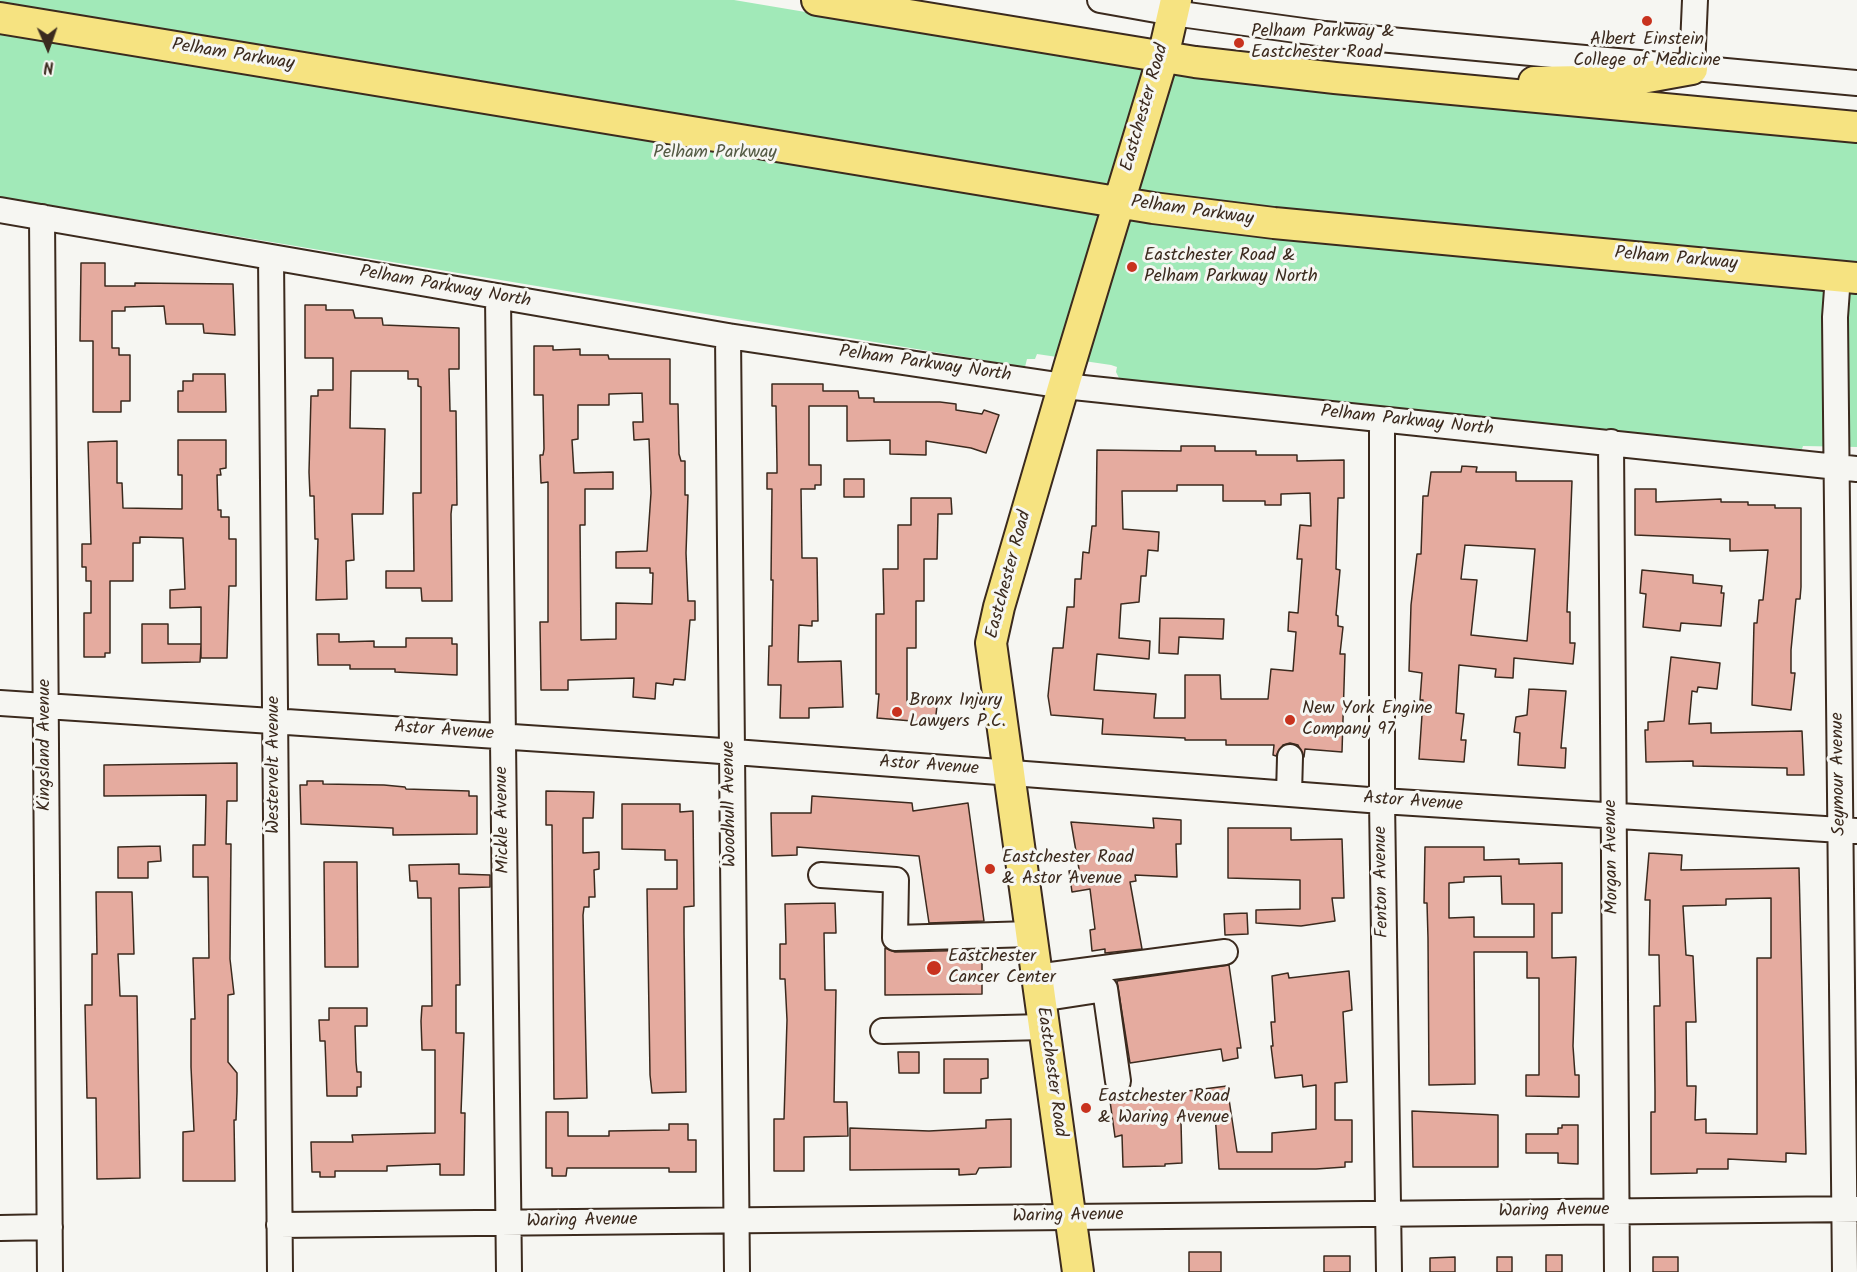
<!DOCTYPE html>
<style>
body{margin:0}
#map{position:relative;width:1857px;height:1272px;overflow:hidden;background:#f6f6f2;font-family:Kalam,sans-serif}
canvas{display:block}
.north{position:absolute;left:18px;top:18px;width:60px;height:60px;-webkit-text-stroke:4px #f6f6f2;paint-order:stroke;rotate:178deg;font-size:16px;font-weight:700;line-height:24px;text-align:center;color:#3b2a1e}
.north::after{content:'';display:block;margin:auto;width:21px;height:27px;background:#3b2a1e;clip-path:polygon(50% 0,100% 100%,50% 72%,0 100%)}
</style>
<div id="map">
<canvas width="1857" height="1272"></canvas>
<div class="north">N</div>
</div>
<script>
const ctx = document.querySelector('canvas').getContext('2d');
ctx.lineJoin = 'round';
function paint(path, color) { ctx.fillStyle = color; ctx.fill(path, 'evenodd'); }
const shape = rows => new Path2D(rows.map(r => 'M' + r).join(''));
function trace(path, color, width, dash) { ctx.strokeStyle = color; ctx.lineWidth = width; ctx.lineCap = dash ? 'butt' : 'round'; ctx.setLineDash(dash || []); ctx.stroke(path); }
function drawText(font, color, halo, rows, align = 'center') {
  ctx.font = font + ' Kalam,sans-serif'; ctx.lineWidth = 6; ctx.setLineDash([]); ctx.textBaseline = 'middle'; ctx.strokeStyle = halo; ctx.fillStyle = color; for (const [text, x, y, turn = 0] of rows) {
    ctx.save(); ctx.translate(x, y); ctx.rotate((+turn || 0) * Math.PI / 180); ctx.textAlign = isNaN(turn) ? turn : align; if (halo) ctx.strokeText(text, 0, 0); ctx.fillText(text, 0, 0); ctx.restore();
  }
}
const green = shape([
 [0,0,734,0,1204,79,1208,77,1338,93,1857,143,1857,447,1803,446,1802,449,1202,393,1119,378,1116,372,1117,367,1111,365,1037,354,1035,359,1027,359,1025,367,0,197]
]);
const building = shape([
 [81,263,105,263,105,286,135,286,135,283,233,284,235,335,204,333,203,324,166,324,164,306,125,307,125,311,112,311,112,348,119,348,119,355,130,355,130,401,121,401,121,412,93,412,93,341,80,341,81,263],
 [305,305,326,305,326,310,353,310,355,318,382,318,383,325,459,328,459,369,449,369,450,411,456,411,457,505,452,505,451,514,452,601,422,601,421,588,386,588,386,571,414,571,413,493,421,493,421,387,418,386,418,379,408,379,408,371,351,371,350,428,385,429,383,514,352,514,354,560,346,561,347,599,316,600,318,539,315,539,314,496,310,496,309,472,311,396,318,396,318,390,333,390,333,358,305,358,305,305],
 [534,346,553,346,553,350,580,349,580,355,608,355,609,359,670,359,670,404,678,404,679,454,681,461,685,461,685,495,688,495,686,553,688,601,695,601,695,620,690,620,685,680,674,679,673,685,656,683,655,699,633,697,634,678,568,680,568,690,541,690,540,622,548,622,548,482,541,483,540,455,543,455,544,449,543,395,534,395,534,346],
 [642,393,643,422,633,422,634,440,649,439,651,493,647,551,616,552,616,568,650,568,650,573,653,573,652,604,616,603,616,639,581,640,580,525,585,525,585,489,613,489,613,472,574,473,572,440,578,439,578,405,609,405,609,394,642,393],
 [193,374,225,374,226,412,178,412,178,391,183,391,183,381,193,381,193,374],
 [772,384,823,384,823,391,858,391,859,398,874,398,874,402,940,402,956,404,956,410,982,414,984,410,999,415,986,453,971,448,926,441,926,455,890,454,890,440,847,441,847,406,809,406,809,465,821,465,821,485,815,485,815,489,801,489,802,558,817,558,818,621,812,621,812,626,799,625,798,662,841,661,843,707,809,708,809,718,780,718,781,685,768,685,769,646,772,646,773,580,771,580,772,489,767,489,767,473,777,473,777,465,776,406,772,406,772,384],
 [178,440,226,440,226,468,220,469,221,475,217,475,218,510,221,510,221,517,229,517,229,539,236,539,236,586,229,586,227,658,201,658,201,607,170,608,170,590,185,589,183,538,140,537,140,543,133,543,133,581,110,581,110,653,105,653,105,657,84,657,84,613,91,613,91,581,86,581,86,567,82,567,82,544,91,544,88,442,117,441,117,483,122,483,123,508,182,509,182,475,178,475,178,440],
 [1181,446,1215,446,1215,451,1256,451,1256,455,1297,455,1297,461,1344,460,1344,498,1338,498,1336,569,1340,570,1336,615,1338,616,1338,626,1343,627,1340,654,1345,654,1342,752,1305,749,1304,757,1298,745,1290,743,1283,745,1276,756,1273,755,1274,745,1226,745,1226,740,1185,740,1185,738,1102,734,1103,719,1051,715,1048,696,1053,648,1063,648,1067,607,1074,607,1075,579,1081,579,1083,552,1089,553,1092,526,1096,526,1097,450,1181,451,1181,446],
 [1177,485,1223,485,1223,501,1265,501,1265,505,1281,505,1281,494,1310,493,1311,526,1300,525,1297,559,1302,559,1298,613,1289,612,1288,631,1296,632,1293,671,1271,669,1268,699,1221,699,1220,675,1185,675,1185,718,1154,718,1156,694,1094,690,1097,654,1149,659,1150,641,1119,638,1121,604,1139,602,1141,576,1146,576,1148,550,1158,551,1159,532,1123,529,1122,491,1177,491,1177,485],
 [1462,466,1477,467,1476,472,1516,472,1516,481,1572,481,1567,612,1570,612,1570,643,1575,643,1573,664,1514,658,1513,678,1495,677,1496,669,1459,665,1456,713,1464,714,1461,740,1466,740,1464,762,1419,759,1423,700,1420,700,1422,673,1409,671,1411,605,1417,554,1421,554,1423,496,1428,496,1431,472,1461,472,1462,466],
 [1465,545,1535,549,1527,641,1471,635,1477,580,1461,579,1465,545],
 [844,479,864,479,864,497,844,497,844,479],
 [1635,489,1656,489,1656,502,1721,499,1721,502,1748,502,1748,505,1775,505,1775,508,1801,508,1801,587,1800,599,1796,599,1791,650,1791,673,1795,673,1791,710,1752,705,1754,623,1757,623,1759,600,1763,600,1768,550,1730,551,1730,539,1635,535,1635,489],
 [911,498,951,498,952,514,938,514,937,559,924,559,924,601,916,601,916,648,907,648,907,704,937,706,935,723,877,718,879,694,876,694,876,614,884,614,883,569,898,569,898,525,911,525,911,498],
 [1642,570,1693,575,1693,583,1722,586,1721,593,1724,593,1721,626,1681,623,1680,631,1643,627,1646,594,1640,593,1642,570],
 [1160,618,1224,619,1223,639,1179,637,1178,654,1159,653,1160,618],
 [142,624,168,624,168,644,201,644,200,662,142,663,142,624],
 [317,634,339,634,339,642,374,641,374,647,406,647,406,638,452,638,452,644,457,644,457,675,395,672,395,669,350,669,350,665,318,665,317,634],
 [1671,657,1720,663,1717,689,1698,687,1697,692,1692,691,1689,724,1711,723,1711,733,1802,731,1804,775,1787,775,1787,768,1693,766,1693,761,1646,762,1645,730,1648,730,1648,722,1664,721,1671,657],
 [1529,689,1566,691,1561,748,1566,748,1565,768,1518,765,1520,733,1514,732,1516,717,1527,715,1529,689],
 [237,763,237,801,227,801,226,844,231,844,230,959,234,994,228,995,228,1062,237,1073,237,1092,236,1120,234,1120,235,1181,183,1181,183,1132,194,1131,191,1067,191,1019,195,1019,193,958,209,958,208,877,193,877,193,845,205,845,206,795,104,796,104,765,237,763],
 [307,781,323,781,323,784,384,785,405,787,406,789,469,791,469,796,477,796,477,834,393,835,393,828,301,824,300,785,307,785,307,781],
 [546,791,594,792,593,818,583,818,583,853,599,852,599,869,594,870,595,897,589,897,589,907,584,907,583,915,587,1098,554,1099,552,825,546,825,546,791],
 [812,796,912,803,913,811,968,803,984,921,929,923,919,856,797,847,797,855,772,856,771,813,811,813,812,796],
 [622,804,680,804,680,812,693,811,694,906,684,907,684,933,686,1092,652,1093,650,1075,647,889,677,889,677,860,665,860,665,850,622,849,622,804],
 [1153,818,1181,820,1181,844,1176,844,1177,877,1135,875,1136,881,1130,882,1142,949,1105,953,1105,949,1092,951,1090,930,1095,929,1090,889,1072,892,1069,871,1079,869,1071,822,1154,828,1153,818],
 [1228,828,1291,828,1291,840,1342,839,1344,898,1332,898,1335,921,1301,926,1256,923,1256,910,1300,909,1300,880,1228,878,1228,828],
 [160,846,161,861,148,862,148,878,118,878,118,847,160,846],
 [1425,847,1484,847,1484,860,1519,859,1519,864,1562,863,1562,913,1552,913,1552,958,1576,957,1573,1046,1575,1075,1579,1075,1579,1097,1526,1096,1526,1075,1539,1075,1539,978,1527,978,1527,952,1474,952,1475,1084,1429,1085,1428,938,1427,903,1424,903,1425,847],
 [1501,876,1502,904,1534,904,1534,937,1474,937,1474,917,1449,918,1449,883,1464,882,1464,877,1501,876],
 [1649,853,1682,855,1681,870,1799,868,1806,1154,1786,1153,1786,1162,1728,1159,1728,1169,1697,1169,1697,1173,1651,1174,1651,1112,1655,1112,1655,1091,1654,1006,1660,1006,1659,955,1649,955,1650,900,1645,900,1649,853],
 [1771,898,1771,958,1757,958,1757,1134,1706,1133,1706,1119,1695,1120,1696,1086,1687,1086,1686,1022,1696,1022,1693,956,1686,955,1683,906,1726,905,1726,899,1771,898],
 [324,862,357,862,358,967,325,967,324,862],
 [459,864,459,874,490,875,490,887,459,888,460,985,456,985,456,1033,464,1033,461,1113,465,1113,464,1175,440,1175,440,1164,387,1166,387,1171,335,1171,335,1177,320,1177,320,1172,312,1172,311,1142,353,1142,352,1135,435,1133,435,1050,422,1050,421,1021,422,1006,432,1006,431,898,418,898,417,881,410,881,409,865,459,864],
 [96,892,132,892,134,954,118,954,120,996,137,996,140,1178,97,1179,96,1098,87,1098,85,1005,92,1005,92,954,97,954,96,892],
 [835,903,836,933,824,933,825,990,836,990,834,1102,847,1102,848,1136,804,1137,804,1171,774,1171,774,1119,784,1119,787,1020,785,979,780,979,780,944,786,944,785,904,835,903],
 [1247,913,1248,934,1225,935,1224,914,1247,913],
 [885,948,895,952,982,950,982,994,885,995,885,948],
 [1229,965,1241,1048,1237,1048,1238,1058,1223,1061,1221,1049,1130,1063,1117,981,1229,965],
 [1349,971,1352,1010,1343,1012,1347,1082,1335,1083,1335,1120,1352,1120,1352,1162,1345,1162,1345,1167,1316,1169,1219,1169,1215,1114,1181,1122,1182,1163,1165,1164,1165,1166,1123,1167,1122,1135,1115,1137,1110,1101,1227,1086,1237,1152,1272,1152,1272,1133,1316,1129,1316,1085,1303,1087,1302,1075,1275,1078,1271,1046,1273,1046,1271,1022,1275,1022,1272,976,1288,973,1289,978,1349,971],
 [329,1008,367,1008,367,1026,355,1026,356,1062,357,1072,361,1072,361,1087,357,1087,357,1096,327,1096,325,1041,320,1041,319,1020,329,1020,329,1008],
 [898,1052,919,1052,919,1073,899,1073,898,1052],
 [944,1059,988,1059,988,1078,981,1079,981,1093,944,1093,944,1059],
 [1412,1111,1498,1115,1498,1167,1413,1167,1412,1111],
 [546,1112,568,1112,568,1136,609,1136,609,1131,669,1130,669,1124,688,1124,688,1140,696,1140,696,1172,669,1172,669,1168,567,1168,566,1176,552,1176,552,1168,546,1168,546,1112],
 [1011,1119,1011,1167,979,1168,976,1174,959,1175,959,1169,850,1170,850,1128,929,1131,986,1128,986,1120,1011,1119],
 [1562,1125,1578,1125,1578,1164,1558,1163,1558,1153,1526,1153,1526,1134,1558,1134,1558,1128,1562,1128,1562,1125],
 [1189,1252,1221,1252,1221,1272,1189,1272,1189,1252],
 [1546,1255,1562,1255,1562,1272,1546,1272,1546,1255],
 [1324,1256,1350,1256,1350,1272,1324,1272,1324,1256],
 [1455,1257,1455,1272,1430,1272,1430,1258,1455,1257],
 [1497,1257,1512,1257,1512,1272,1497,1272,1497,1257],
 [1653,1257,1678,1257,1678,1272,1653,1272,1653,1257]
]);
const minor = shape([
 [1100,0,1173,13,1325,34,1857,83],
 [1692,69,1695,0],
 [0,210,728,336,1064,386,1857,469],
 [42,217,50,1272],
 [271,257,280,1272],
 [1838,276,1835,317,1845,1272],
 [498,297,509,1272],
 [728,336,737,1272],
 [1382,420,1382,801,1389,1272],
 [1611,442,1617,1272],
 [0,703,708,750,1382,801,1857,831],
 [1289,794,1290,757],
 [821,875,896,880,895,938,1031,934],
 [1036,977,1225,952],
 [1040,999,1105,989,1118,1081],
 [883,1031,1044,1027],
 [279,1225,1857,1209],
 [0,1228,50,1227]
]);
const major = shape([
 [817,0,1195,62,1335,78,1857,127],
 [0,18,1153,208,1274,223,1857,278],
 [1534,82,1631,80,1692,69],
 [1078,1272,991,643,999,607,1070,364,1163,57,1176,0]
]);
const markers = [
 [1647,21,6,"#c8321e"],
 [1239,43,6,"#c8321e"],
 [1132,267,6,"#c8321e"],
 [897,712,6,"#c8321e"],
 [1290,720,6,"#c8321e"],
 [990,869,6,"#c8321e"],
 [934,968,8,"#c8321e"],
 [1086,1108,6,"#c8321e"]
];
const poiNames = [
 ["Pelham Parkway &",1251,33],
 ["Eastchester Road",1251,54],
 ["Albert Einstein",1647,41,"center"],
 ["College of Medicine",1647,62,"center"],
 ["Eastchester Road &",1144,257],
 ["Pelham Parkway North",1144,278],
 ["Bronx Injury",909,702],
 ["Lawyers P.C.",909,723],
 ["New York Engine",1302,710],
 ["Company 97",1302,731],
 ["Eastchester Road",1002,859],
 ["& Astor Avenue",1002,880],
 ["Eastchester",948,958],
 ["Cancer Center",948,979],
 ["Eastchester Road",1098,1098],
 ["& Waring Avenue",1098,1119]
];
const streetNames = [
 ["Pelham Parkway",233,56,9],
 ["Eastchester Road",1146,108,-74],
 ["Pelham Parkway",1192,212,8],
 ["Pelham Parkway",1676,260,5],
 ["Pelham Parkway North",445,288,10],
 ["Pelham Parkway North",925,365,8],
 ["Pelham Parkway North",1407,422,6],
 ["Eastchester Road",1010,575,-75],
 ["Astor Avenue",444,732,4],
 ["Kingsland Avenue",46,745,-90],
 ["Westervelt Avenue",275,765,-90],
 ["Astor Avenue",929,767,4],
 ["Seymour Avenue",1840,774,-91],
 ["Astor Avenue",1413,803,4],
 ["Woodhull Avenue",731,804,-91],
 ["Mickle Avenue",504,820,-91],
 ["Morgan Avenue",1613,857,-91],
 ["Fenton Avenue",1383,882,-91],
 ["Eastchester Road",1050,1072,82],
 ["Waring Avenue",1554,1212,-1],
 ["Waring Avenue",1068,1217,-1],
 ["Waring Avenue",582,1222,-1]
];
const parkNames = [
 ["Pelham Parkway",715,154]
];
paint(green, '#a1e9b8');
paint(building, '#e5ab9f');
trace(building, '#3b2a1e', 1.5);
trace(minor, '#3b2a1e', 28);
trace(major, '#3b2a1e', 34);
trace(minor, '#f6f6f2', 24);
trace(major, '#f6e381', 30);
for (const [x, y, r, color] of markers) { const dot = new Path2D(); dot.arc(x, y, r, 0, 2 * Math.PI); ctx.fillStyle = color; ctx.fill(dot); trace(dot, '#f6f6f2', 2); }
drawText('18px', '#3b2a1e', '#f6f6f2', poiNames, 'left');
drawText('18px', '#3b2a1e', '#f6f6f2', streetNames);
drawText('18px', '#545a44', '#f6f6f2', parkNames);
</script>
